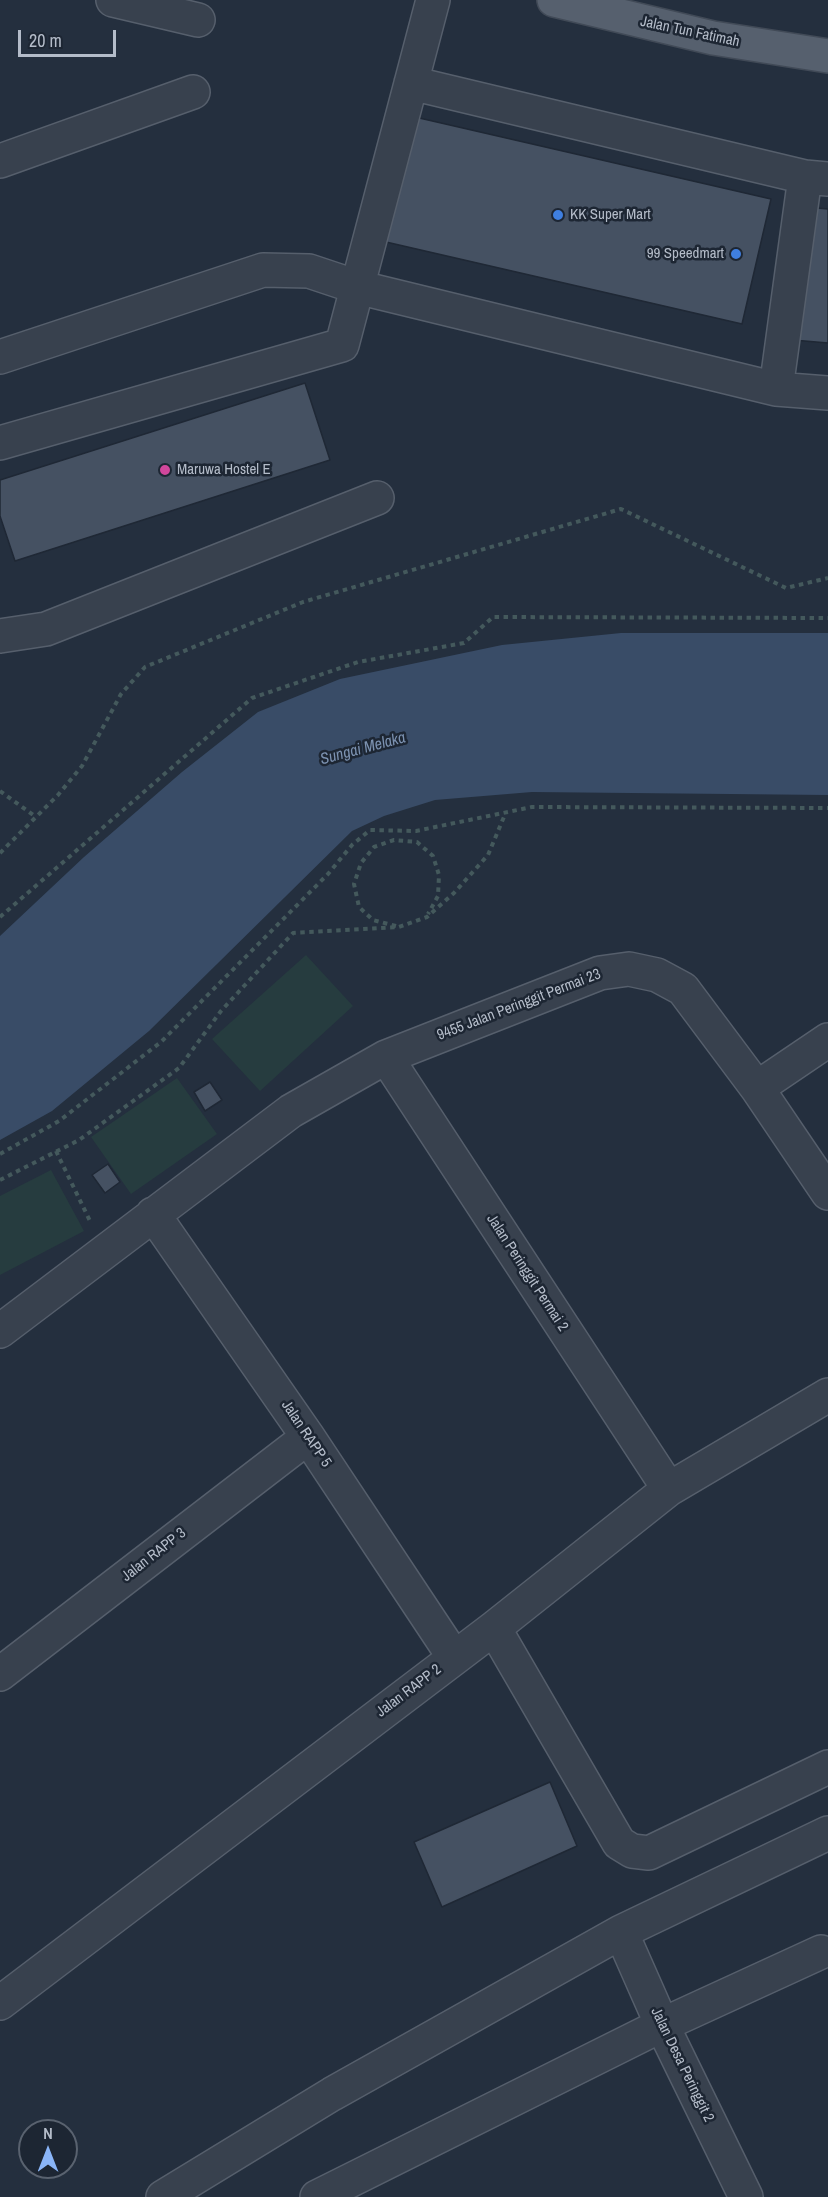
<!DOCTYPE html>
<style>
body{margin:0}
#map{position:relative;width:828px;height:2197px;overflow:hidden;background:#242f3e;font-family:"Archivo Narrow",sans-serif}
canvas{display:block}
.north{position:absolute;left:18px;top:2119px;width:60px;height:60px;box-sizing:border-box;background:#1d2633;border:2px solid #59626f;border-radius:50%;rotate:0deg;font-size:16px;font-weight:700;line-height:24px;text-align:center;color:#b4bcc9}
.north::after{content:'';display:block;margin:auto;width:21px;height:27px;background:#8ab5f8;clip-path:polygon(50% 0,100% 100%,50% 72%,0 100%)}
.scale{position:absolute;left:18px;top:30px;width:98px;height:27px;box-sizing:border-box;border:3px solid #b4bcc9;border-top:0;padding-left:8px;font-size:18px;line-height:21px;white-space:nowrap;color:#b4bcc9;-webkit-text-stroke:4px #1d2633;paint-order:stroke}
</style>
<div id="map">
<canvas width="828" height="2197"></canvas>
<div class="north">N</div>
<div class="scale">20 m</div>
</div>
<script>
const ctx = document.querySelector('canvas').getContext('2d');
ctx.lineJoin = 'round';
function paint(path, color) { ctx.fillStyle = color; ctx.fill(path, 'evenodd'); }
const shape = rows => new Path2D(rows.map(r => 'M' + r).join(''));
function trace(path, color, width, dash) { ctx.strokeStyle = color; ctx.lineWidth = width; ctx.lineCap = dash ? 'butt' : 'round'; ctx.setLineDash(dash || []); ctx.stroke(path); }
function drawText(font, color, halo, rows, align = 'center') {
  ctx.font = font + ' "Archivo Narrow",sans-serif'; ctx.lineWidth = 5; ctx.setLineDash([]); ctx.textBaseline = 'middle'; ctx.strokeStyle = halo; ctx.fillStyle = color; for (const [text, x, y, turn = 0] of rows) {
    ctx.save(); ctx.translate(x, y); ctx.rotate((+turn || 0) * Math.PI / 180); ctx.textAlign = isNaN(turn) ? turn : align; if (halo) ctx.strokeText(text, 0, 0); ctx.fillText(text, 0, 0); ctx.restore();
  }
}
const green = shape([
 [306,955,353,1006,260,1091,212,1039],
 [177,1078,217,1134,131,1194,91,1137],
 [51,1170,84,1231,0,1275,0,1196]
]);
const water = shape([
 [621,633,828,633,828,795,532,792,435,800,384,816,352,831,149,1031,52,1111,0,1140,0,936,84,857,182,772,258,712,340,679,502,645]
]);
const building = shape([
 [415,117,771,199,742,324,386,242,415,117],
 [804,207,828,209,828,343,793,340,804,207],
 [305,383,330,460,15,561,0,516,0,480,305,383],
 [210,1082,222,1100,205,1111,194,1092,210,1082],
 [108,1164,120,1182,105,1193,92,1175,108,1164],
 [550,1782,577,1846,442,1907,414,1842,550,1782]
]);
const path = shape([
 [0,791,36,817],
 [0,853,58,795,82,766,121,694,145,667,303,602,621,509,786,588,828,578],
 [0,917,252,698,358,662,464,643,493,617,828,618],
 [396,926,373,920,359,907,354,884,361,863,374,847,394,840,417,842,433,856,439,875,438,896,428,914],
 [56,1151,91,1223],
 [0,1154,59,1121,161,1042,328,874,352,845,370,830,416,831,532,807,828,808],
 [0,1180,79,1140,179,1068,221,1011,293,933,399,927,427,917,454,893,488,855,506,812]
]);
const minor = shape([
 [113,0,198,20],
 [411,83,805,177,828,179],
 [0,161,193,92],
 [0,357,263,270,309,271,357,287,776,389,828,393],
 [776,389,805,177],
 [0,443,342,345,433,0],
 [0,636,46,629,377,498],
 [386,1057,669,1489],
 [757,1088,828,1040],
 [153,1214,308,1437,454,1657],
 [0,1331,291,1111,386,1057,600,973,629,969,657,975,683,989,757,1088,828,1193],
 [494,1628,619,1843,632,1851,649,1853,828,1767],
 [0,1674,308,1437],
 [621,1932,662,2025,746,2197],
 [0,2003,494,1628,669,1489,828,1395],
 [163,2197,332,2094,621,1932,828,1833],
 [317,2197,662,2025,821,1952]
]);
const major = shape([
 [554,0,713,38,828,56]
]);
const markers = [
 [558,215,6,"#3f7fe0"],
 [736,254,6,"#3f7fe0"],
 [165,470,6,"#d1479c"]
];
const streetNames = [
 ["Jalan Tun Fatimah",690,32,12],
 ["9455 Jalan Peringgit Permai 23",519,1005,-21],
 ["Jalan Peringgit Permai 2",527,1273,57],
 ["Jalan RAPP 5",306,1434,56],
 ["Jalan RAPP 3",154,1555,-38],
 ["Jalan RAPP 2",409,1691,-37],
 ["Jalan Desa Peringgit 2",682,2065,64]
];
const poiNames = [
 ["KK Super Mart",570,215],
 ["99 Speedmart",724,254,"right"],
 ["Maruwa Hostel E",177,470]
];
const waterNames = [
 ["Sungai Melaka",363,749,-15]
];
paint(green, '#263c3f');
paint(water, '#394c67');
paint(building, '#455162');
trace(building, '#1f2835', 1.5);
trace(minor, '#565f6c', 36);
trace(major, '#414a57', 36);
trace(path, '#44595c', 4, [4.5, 4.5]);
trace(minor, '#38414e', 33);
trace(major, '#56606e', 33);
for (const [x, y, r, color] of markers) { const dot = new Path2D(); dot.arc(x, y, r, 0, 2 * Math.PI); ctx.fillStyle = color; ctx.fill(dot); trace(dot, '#1d2633', 2); }
drawText('15px', '#b4bcc9', '#1d2633', streetNames);
drawText('15px', '#b4bcc9', '#1d2633', poiNames, 'left');
drawText('italic 16px', '#7c92b1', '#1d2633', waterNames);
</script>
